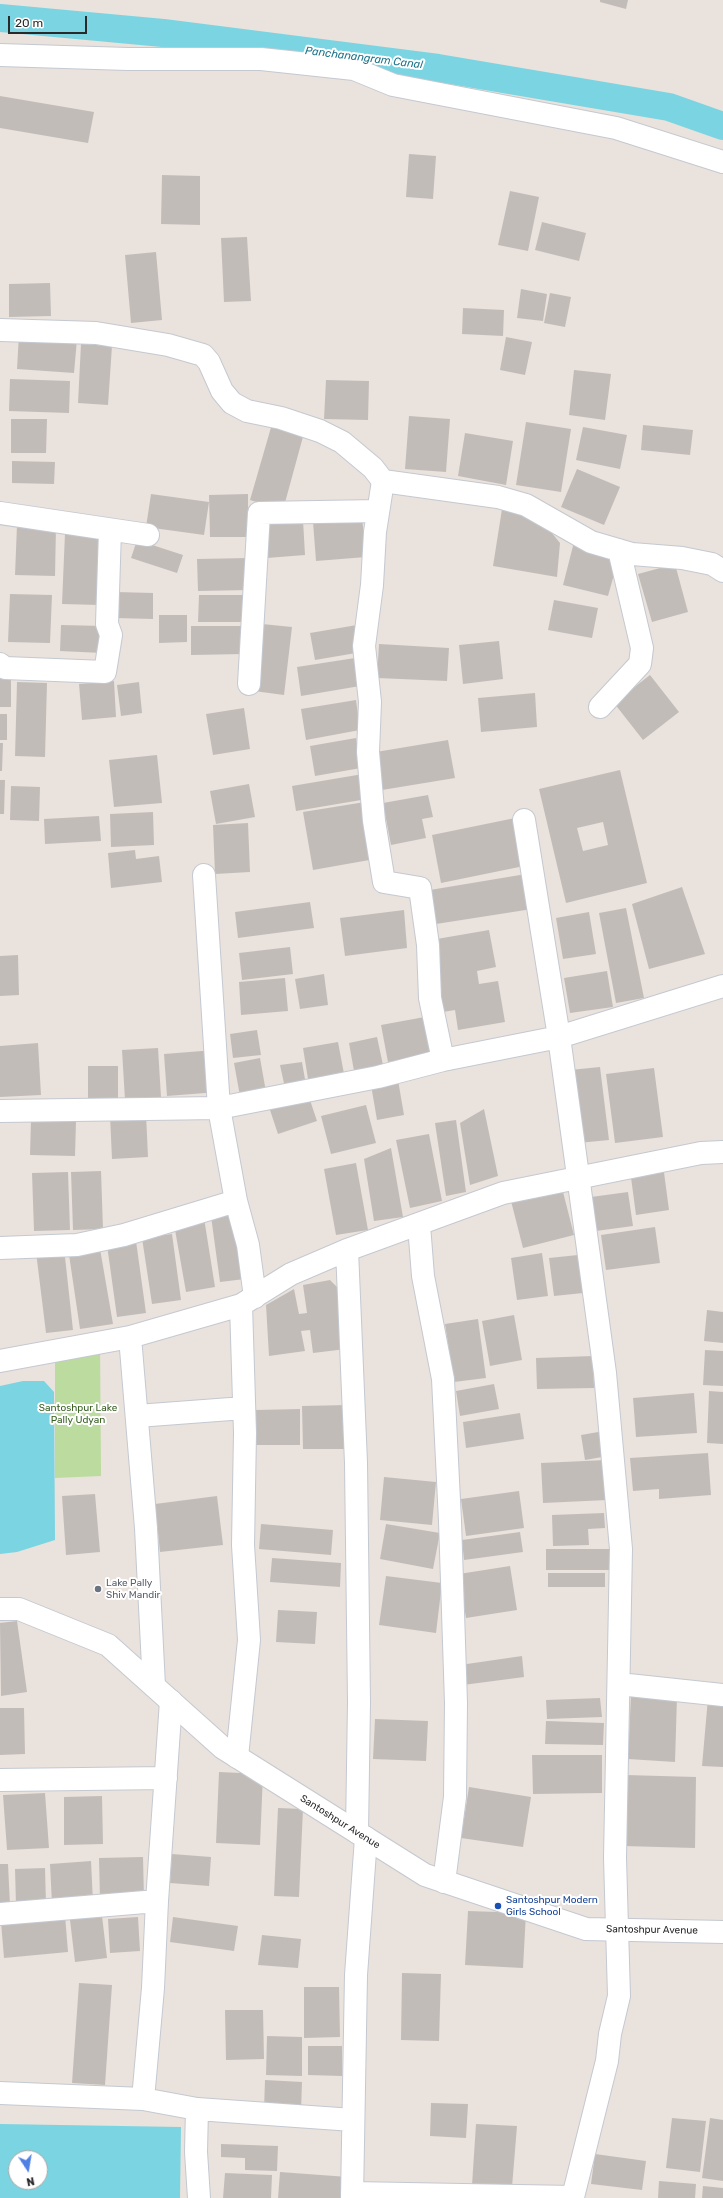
<!DOCTYPE html>
<style>
body{margin:0}
#map{position:relative;width:723px;height:2198px;overflow:hidden;background:#eae2dc;font-family:Rubik,sans-serif}
canvas{display:block}
.north{position:absolute;left:8px;top:2150px;width:40px;height:40px;box-sizing:border-box;background:#fff;border:1px solid #a9a9a9;border-radius:50%;rotate:168deg;font-size:11px;font-weight:700;line-height:16px;text-align:center;color:#292929}
.north::after{content:'';display:block;margin:auto;width:14px;height:18px;background:#4e80e6;clip-path:polygon(50% 0,100% 100%,50% 72%,0 100%)}
.scale{position:absolute;left:8px;top:16px;width:79px;height:18px;box-sizing:border-box;border:2px solid #292929;border-top:0;padding-left:5px;font-size:12px;line-height:14px;white-space:nowrap;color:#292929;-webkit-text-stroke:3px #fff;paint-order:stroke}
</style>
<div id="map">
<canvas width="723" height="2198"></canvas>
<div class="north">N</div>
<div class="scale">20 m</div>
</div>
<script>
const ctx = document.querySelector('canvas').getContext('2d');
ctx.lineJoin = 'round';
function paint(path, color) { ctx.fillStyle = color; ctx.fill(path, 'evenodd'); }
const shape = rows => new Path2D(rows.map(r => 'M' + r).join(''));
function trace(path, color, width, dash) { ctx.strokeStyle = color; ctx.lineWidth = width; ctx.lineCap = dash ? 'butt' : 'round'; ctx.setLineDash(dash || []); ctx.stroke(path); }
function drawText(font, color, halo, rows, align = 'center') {
  ctx.font = font + ' Rubik,sans-serif'; ctx.lineWidth = 4; ctx.setLineDash([]); ctx.textBaseline = 'middle'; ctx.strokeStyle = halo; ctx.fillStyle = color; for (const [text, x, y, turn = 0] of rows) {
    ctx.save(); ctx.translate(x, y); ctx.rotate((+turn || 0) * Math.PI / 180); ctx.textAlign = isNaN(turn) ? turn : align; if (halo) ctx.strokeText(text, 0, 0); ctx.fillText(text, 0, 0); ctx.restore();
  }
}
const green = shape([
 [100,1343,101,1476,55,1478,55,1351]
]);
const water = shape([
 [23,1381,44,1381,54,1392,55,1540,17,1552,0,1554,0,1386],
 [0,2124,181,2127,180,2198,0,2198],
 [16,2158,40,2158,40,2182,16,2182]
]);
const canal = shape([
 [0,18,163,33,438,68,669,107,723,126]
]);
const building = shape([
 [600,0,628,0,626,9,600,2],
 [0,96,94,112,88,143,0,128],
 [409,154,436,156,433,199,406,197],
 [162,175,200,176,200,225,161,224],
 [510,191,539,197,528,251,498,245],
 [542,222,586,233,579,261,535,250],
 [247,237,251,301,224,302,221,238],
 [156,252,162,320,131,323,125,255],
 [50,283,51,316,9,317,9,284],
 [521,289,547,294,543,321,517,318],
 [550,293,571,297,565,327,544,323],
 [463,308,504,310,503,336,462,334],
 [19,334,77,339,74,373,17,369],
 [506,337,532,342,525,375,500,370],
 [81,344,112,346,108,405,78,403],
 [574,370,611,374,605,420,569,415],
 [10,379,70,381,69,413,9,411],
 [326,380,369,381,368,420,324,419],
 [409,416,450,419,446,472,405,469],
 [11,419,47,419,46,453,11,453],
 [526,422,571,429,561,492,516,485],
 [272,424,304,433,283,510,250,500],
 [643,425,693,430,690,455,641,450],
 [583,427,627,435,620,469,576,460],
 [465,433,513,441,506,485,458,476],
 [12,461,55,462,54,484,12,483],
 [577,469,620,487,604,525,561,507],
 [151,494,209,502,204,535,146,527],
 [248,494,248,537,210,537,209,495],
 [502,509,538,516,560,543,557,577,493,566],
 [362,517,366,557,316,561,313,522],
 [303,520,305,555,267,558,264,523],
 [17,525,56,526,55,576,15,575],
 [65,533,101,534,99,605,62,604],
 [137,540,183,555,177,573,131,558],
 [574,542,620,553,608,596,563,585],
 [249,558,250,590,198,591,197,559],
 [675,564,688,612,652,622,638,574],
 [116,592,153,593,153,619,115,618],
 [10,594,52,595,50,643,8,642],
 [199,595,243,595,242,622,198,622],
 [554,600,598,608,592,638,548,630],
 [159,615,187,615,187,642,159,643],
 [262,624,292,627,284,695,254,691],
 [61,625,103,626,102,653,60,651],
 [357,625,362,652,315,660,310,633],
 [191,626,245,626,244,654,191,655],
 [499,641,503,679,463,684,459,645],
 [379,644,449,648,447,681,377,678],
 [355,658,360,686,301,696,297,667],
 [650,675,679,712,643,740,614,703],
 [0,678,11,680,11,707,0,707],
 [114,681,116,717,82,720,79,684],
 [17,682,47,683,45,757,15,756],
 [139,682,142,713,121,716,117,685],
 [535,693,537,727,481,732,478,698],
 [356,700,360,730,306,740,301,709],
 [244,708,250,749,213,755,206,714],
 [0,714,7,714,7,740,0,740],
 [356,738,361,768,315,776,310,746],
 [448,740,455,778,382,790,376,752],
 [0,743,3,743,2,771,0,771],
 [157,755,162,803,114,807,109,760],
 [620,770,647,883,566,903,539,789],
 [603,822,608,845,583,851,577,828],
 [363,774,367,799,296,811,292,786],
 [0,780,5,780,4,814,0,814],
 [249,784,255,817,216,824,210,791],
 [11,786,40,787,39,821,10,820],
 [428,795,433,817,422,819,426,838,391,845,383,803],
 [365,802,375,859,313,870,303,812],
 [153,812,154,845,111,847,110,814],
 [99,816,101,841,45,844,44,819],
 [515,818,524,866,441,883,432,835],
 [248,823,250,872,215,874,213,825],
 [135,850,136,859,159,856,162,882,111,888,108,853],
 [526,874,532,909,436,924,430,890],
 [682,887,705,954,649,969,632,904],
 [310,902,314,928,238,938,235,912],
 [626,908,644,998,616,1003,599,913],
 [404,910,407,948,345,956,340,918],
 [589,912,596,954,563,959,556,918],
 [489,930,496,967,477,971,479,984,498,981,505,1022,458,1030,455,1010,443,1012,431,940],
 [290,947,293,974,242,980,239,953],
 [18,955,19,995,0,996,0,956],
 [607,971,613,1007,570,1013,564,978],
 [324,974,328,1005,300,1009,295,979],
 [285,978,288,1011,241,1015,239,982],
 [430,1016,437,1053,388,1062,381,1025],
 [257,1030,261,1055,233,1058,230,1034],
 [377,1037,383,1065,354,1071,349,1043],
 [338,1042,345,1079,309,1085,303,1048],
 [38,1043,41,1095,0,1097,0,1046],
 [158,1048,161,1097,125,1100,122,1050],
 [215,1050,218,1092,167,1096,164,1054],
 [260,1058,266,1092,240,1096,234,1063],
 [302,1062,306,1085,285,1088,280,1065],
 [88,1066,118,1066,118,1098,88,1099],
 [600,1067,609,1140,578,1143,570,1070],
 [654,1068,663,1137,615,1143,606,1074],
 [398,1080,404,1115,377,1120,371,1085],
 [309,1097,317,1121,278,1134,270,1110],
 [366,1105,376,1143,331,1154,321,1116],
 [484,1109,498,1176,470,1185,460,1123],
 [146,1114,148,1157,112,1159,110,1116],
 [31,1120,76,1121,75,1156,30,1155],
 [456,1120,466,1192,446,1196,435,1123],
 [429,1134,442,1201,410,1208,396,1140],
 [391,1148,403,1217,374,1221,364,1159],
 [356,1163,368,1230,336,1235,324,1169],
 [663,1165,669,1210,636,1215,630,1170],
 [101,1171,103,1229,73,1230,71,1172],
 [68,1172,70,1230,34,1231,32,1173],
 [562,1188,574,1235,523,1248,511,1201],
 [628,1192,633,1226,596,1231,591,1197],
 [235,1206,245,1279,220,1282,210,1209],
 [204,1218,215,1287,186,1292,174,1224],
 [655,1227,660,1263,606,1270,601,1235],
 [172,1234,181,1300,152,1304,142,1238],
 [136,1241,146,1313,117,1317,107,1245],
 [99,1243,113,1324,80,1329,68,1248],
 [64,1248,73,1330,46,1333,36,1252],
 [542,1253,548,1296,517,1300,511,1258],
 [578,1255,583,1293,554,1296,549,1258],
 [330,1280,339,1289,346,1349,313,1353,310,1330,301,1331,305,1351,269,1356,266,1305,294,1289,299,1314,307,1313,303,1285],
 [707,1310,723,1312,723,1343,704,1341],
 [514,1315,522,1360,490,1366,482,1321],
 [478,1319,486,1378,454,1382,445,1324],
 [705,1350,723,1351,723,1386,703,1385],
 [593,1356,594,1388,537,1389,536,1358],
 [494,1384,499,1409,460,1416,456,1391],
 [709,1391,723,1392,723,1444,707,1443],
 [694,1393,697,1433,636,1437,633,1398],
 [348,1405,349,1449,303,1449,302,1406],
 [300,1409,300,1445,256,1445,256,1410],
 [520,1413,524,1439,466,1448,463,1422],
 [604,1431,608,1456,585,1460,581,1435],
 [708,1453,711,1495,659,1499,659,1489,633,1491,630,1458],
 [606,1460,607,1500,543,1503,541,1463],
 [384,1477,436,1482,432,1525,380,1520],
 [519,1491,524,1528,466,1536,461,1499],
 [95,1494,100,1552,66,1555,62,1496],
 [217,1496,223,1545,160,1552,155,1504],
 [604,1513,605,1528,588,1529,589,1545,553,1546,552,1515],
 [261,1524,333,1530,331,1555,259,1549],
 [386,1524,440,1533,433,1569,380,1559],
 [520,1532,523,1552,464,1560,462,1540],
 [546,1549,611,1549,611,1570,546,1570],
 [272,1558,341,1563,340,1587,270,1582],
 [510,1566,517,1610,466,1618,459,1574],
 [548,1573,605,1573,605,1587,548,1587],
 [386,1576,442,1583,436,1633,379,1625],
 [278,1610,317,1612,315,1644,276,1642],
 [17,1621,27,1692,1,1696,0,1623],
 [522,1656,524,1677,463,1685,460,1665],
 [631,1695,677,1697,675,1762,628,1759],
 [600,1698,602,1717,547,1719,546,1700],
 [708,1698,723,1699,723,1767,702,1766],
 [0,1708,24,1708,25,1754,0,1755],
 [375,1719,428,1721,426,1761,373,1759],
 [546,1721,604,1723,603,1745,545,1744],
 [532,1755,602,1755,602,1793,533,1794],
 [219,1772,263,1774,260,1845,216,1843],
 [626,1775,696,1777,695,1848,624,1846],
 [469,1787,531,1797,523,1847,461,1838],
 [45,1793,49,1848,7,1850,3,1795],
 [102,1796,103,1844,64,1845,64,1797],
 [278,1808,303,1809,299,1897,274,1896],
 [172,1854,211,1857,209,1886,170,1883],
 [143,1857,144,1899,100,1900,99,1858],
 [91,1861,93,1902,52,1904,50,1864],
 [0,1864,8,1864,10,1905,0,1906],
 [45,1868,46,1904,16,1905,15,1869],
 [468,1911,526,1913,523,1968,465,1965],
 [65,1915,68,1952,4,1958,1,1922],
 [102,1916,107,1958,75,1962,70,1920],
 [138,1917,140,1951,110,1953,108,1919],
 [173,1917,238,1926,234,1951,170,1942],
 [262,1935,301,1939,298,1968,258,1965],
 [402,1973,441,1974,439,2041,401,2040],
 [79,1983,112,1985,105,2085,72,2083],
 [304,1987,339,1987,340,2037,304,2038],
 [225,2010,263,2010,264,2059,226,2060],
 [267,2036,302,2037,302,2076,266,2075],
 [308,2046,342,2046,342,2076,308,2075],
 [265,2080,302,2082,301,2111,264,2109],
 [431,2103,468,2104,466,2138,430,2136],
 [672,2118,706,2121,700,2172,666,2168],
 [710,2118,723,2120,723,2181,702,2178],
 [476,2124,517,2126,512,2187,472,2185],
 [221,2144,278,2146,277,2171,245,2170,245,2158,221,2157],
 [595,2154,646,2161,642,2190,591,2184],
 [280,2172,348,2177,346,2198,278,2198],
 [225,2173,272,2175,271,2198,223,2198],
 [659,2181,696,2184,695,2198,658,2198],
 [703,2186,723,2188,723,2198,702,2198]
]);
const street = shape([
 [0,55,128,59,261,59,354,69,393,85,616,128,723,162],
 [0,330,96,333,168,345,203,355,209,362,222,391,232,403,247,411,281,418,320,431,342,442,373,468,383,481],
 [0,513,148,535],
 [0,664,5,668,105,672,111,635,107,624,110,530],
 [249,684,259,513,378,511],
 [600,707,640,664,642,648,619,550],
 [204,875,219,1108,236,1201,248,1245,255,1297],
 [443,1060,430,998,428,945,420,888,384,882,374,821,368,752,370,702,364,646,372,585,375,532,383,481,498,497,526,505,591,542,632,554,682,558,712,564,723,571],
 [0,1111,219,1108,378,1077,443,1060,559,1037,524,820],
 [419,1225,423,1276,443,1379,450,1521,456,1703,455,1797,444,1882],
 [0,1248,77,1245,124,1235,236,1201],
 [347,1250,356,1463,359,1702,357,1832],
 [0,1361,130,1337],
 [137,1416,244,1408],
 [619,1684,723,1695],
 [154,1686,146,1528,130,1337,241,1305,291,1274,347,1250,503,1193,701,1153,723,1152],
 [237,1757,249,1640,243,1545,245,1433,241,1305],
 [0,1780,166,1778],
 [0,1914,157,1901],
 [0,2093,143,2099,197,2109,353,2120],
 [143,2099,153,1988,157,1901,171,1701],
 [197,2109,196,2152,199,2198],
 [352,2193,573,2197,607,2061,610,2034,619,1996,615,1858,621,1549,605,1373,559,1037,723,986],
 [352,2198,356,1975,366,1838]
]);
const secondary = shape([
 [0,1609,19,1609,108,1645,223,1748,425,1875,586,1929,723,1932]
]);
const markers = [
 [98,1589,4,"#6b7280"],
 [498,1906,4,"#1a4fb4"]
];
const parkNames = [
 ["Santoshpur Lake",78,1408],
 ["Pally Udyan",78,1420]
];
const worshipNames = [
 ["Lake Pally",106,1583],
 ["Shiv Mandir",106,1595]
];
const streetNames = [
 ["Santoshpur Avenue",340,1822,32],
 ["Santoshpur Avenue",652,1930,1]
];
const transitNames = [
 ["Santoshpur Modern",506,1900],
 ["Girls School",506,1912]
];
const waterNames = [
 ["Panchanangram Canal",364,58,7]
];
paint(green, '#bcdb9f');
paint(water, '#7ad4e1');
trace(canal, '#7ad4e1', 28);
paint(building, '#c2bcb9');
trace(street, '#c4c9d1', 24);
trace(secondary, '#c4c9d1', 24);
trace(street, '#fff', 22);
trace(secondary, '#fff', 22);
for (const [x, y, r, color] of markers) { const dot = new Path2D(); dot.arc(x, y, r, 0, 2 * Math.PI); ctx.fillStyle = color; ctx.fill(dot); trace(dot, '#fff', 1.5); }
drawText('10px', '#375e21', '#fff', parkNames);
drawText('10px', '#5b616d', '#fff', worshipNames, 'left');
drawText('10px', '#292929', '#fff', streetNames);
drawText('10px', '#164399', '#fff', transitNames, 'left');
drawText('italic 11px', '#1c748a', '#fff', waterNames);
</script>
